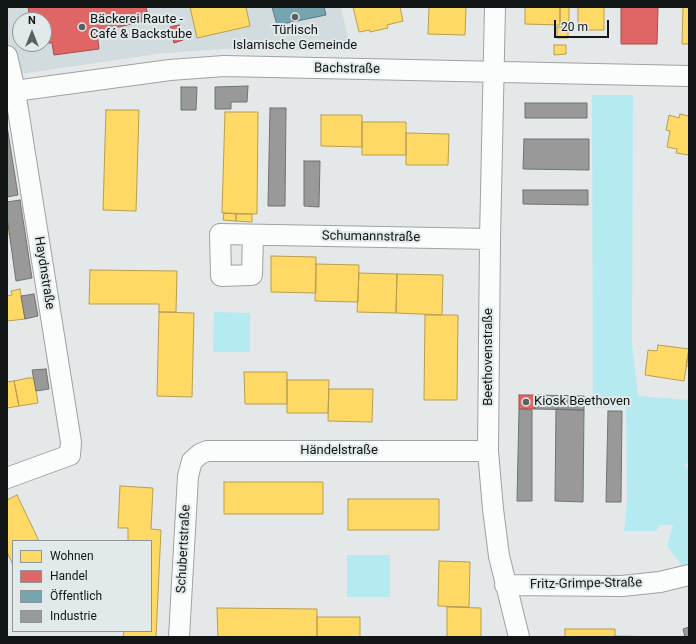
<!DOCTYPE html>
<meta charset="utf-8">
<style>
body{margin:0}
#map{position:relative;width:696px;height:644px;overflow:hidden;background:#e4e8e8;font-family:Roboto,sans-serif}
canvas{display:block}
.frame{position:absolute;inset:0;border:8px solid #131616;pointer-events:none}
.legend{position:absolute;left:12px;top:540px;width:140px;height:92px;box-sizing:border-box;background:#e2e9ea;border:1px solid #8f9595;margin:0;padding:5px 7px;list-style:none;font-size:12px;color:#131616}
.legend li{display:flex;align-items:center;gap:8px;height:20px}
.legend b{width:20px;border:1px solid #8f9595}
.north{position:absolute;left:12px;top:12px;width:40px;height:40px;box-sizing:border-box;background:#e2e9ea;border:1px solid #8f9595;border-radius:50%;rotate:0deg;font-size:11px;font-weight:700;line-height:16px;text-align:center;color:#131616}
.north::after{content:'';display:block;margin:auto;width:14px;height:18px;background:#5c6060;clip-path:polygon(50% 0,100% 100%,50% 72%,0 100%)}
.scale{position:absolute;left:554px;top:20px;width:55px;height:18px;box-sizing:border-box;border:2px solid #131616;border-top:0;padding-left:5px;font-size:12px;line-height:14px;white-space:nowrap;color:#131616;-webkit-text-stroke:3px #e2e9ea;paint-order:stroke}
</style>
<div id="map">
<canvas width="696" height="644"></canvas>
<div class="frame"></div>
<ul class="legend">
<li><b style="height:11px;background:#ffd966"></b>Wohnen</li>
<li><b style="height:11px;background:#e06666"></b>Handel</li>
<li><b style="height:11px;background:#76a5af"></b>Öffentlich</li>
<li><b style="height:11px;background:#999"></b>Industrie</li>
</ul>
<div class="north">N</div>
<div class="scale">20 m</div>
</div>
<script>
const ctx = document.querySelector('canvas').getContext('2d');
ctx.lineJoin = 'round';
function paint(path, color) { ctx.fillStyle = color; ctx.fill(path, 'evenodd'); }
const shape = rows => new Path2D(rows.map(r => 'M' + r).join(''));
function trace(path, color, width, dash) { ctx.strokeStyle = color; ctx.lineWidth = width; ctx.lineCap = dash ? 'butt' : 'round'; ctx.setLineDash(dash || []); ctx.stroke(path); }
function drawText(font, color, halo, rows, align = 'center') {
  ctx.font = font + ' Roboto,sans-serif'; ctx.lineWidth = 4; ctx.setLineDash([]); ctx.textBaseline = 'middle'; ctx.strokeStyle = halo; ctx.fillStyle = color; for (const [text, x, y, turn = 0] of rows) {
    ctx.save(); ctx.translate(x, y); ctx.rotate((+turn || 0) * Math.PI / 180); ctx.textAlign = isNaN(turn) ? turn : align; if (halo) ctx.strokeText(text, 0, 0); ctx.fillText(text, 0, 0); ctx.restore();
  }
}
const built = shape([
 [7,7,341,7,351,51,222,49,157,54,7,76],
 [20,20,44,20,44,44,20,44]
]);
const green = shape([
 [592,95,633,95,632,343,638,396,689,400,689,463,684,464,689,470,689,567,682,565,667,546,673,525,659,525,657,531,624,531,627,501,626,407,593,408],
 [214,312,250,313,250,352,213,352],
 [347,555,390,555,390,597,347,597]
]);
const homes = shape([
 [190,7,246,7,250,26,197,38,190,7],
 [353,7,400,7,403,21,387,25,388,28,370,32,370,30,359,32,353,7],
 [429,7,466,7,465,35,428,34,429,7],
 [525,7,560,7,560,25,525,24,525,7],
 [560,7,569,7,569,23,560,23,560,7],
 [578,7,604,7,604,30,578,30,578,7],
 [683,7,689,7,689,44,682,44,683,7],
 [557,27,568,27,568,38,557,38,557,27],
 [554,45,566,45,566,54,554,55,554,45],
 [106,110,139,110,136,211,103,210,106,110],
 [225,112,258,112,257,214,222,213,225,112],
 [680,114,689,116,689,155,676,153,677,149,667,147,670,131,666,130,669,115,679,118,680,114],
 [321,115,362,115,362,147,321,146,321,115],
 [362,122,406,122,406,155,362,155,362,122],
 [406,133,449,134,448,165,406,165,406,133],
 [224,213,236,214,236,221,223,220,224,213],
 [236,214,252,214,252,222,236,221,236,214],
 [7,217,10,234,7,234,7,217],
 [271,256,316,257,316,293,271,292,271,256],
 [316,264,359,265,358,302,315,301,316,264],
 [90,270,177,271,176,312,159,312,159,304,89,304,90,270],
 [359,273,397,274,396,313,357,312,359,273],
 [397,274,443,275,442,315,396,313,397,274],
 [20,289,25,319,7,321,7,296,12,295,11,291,20,289],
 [159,312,194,313,192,397,157,396,159,312],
 [425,315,458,315,457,400,424,400,425,315],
 [658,345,689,349,684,381,645,375,648,350,657,351,658,345],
 [689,348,689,366,686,366,689,348],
 [244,372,287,372,287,404,245,404,244,372],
 [28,378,34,378,38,403,19,406,14,381,28,378],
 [287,380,329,380,328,413,287,413,287,380],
 [14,381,19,406,7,408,7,382,14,381],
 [329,389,373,389,372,422,328,421,329,389],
 [224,482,323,482,323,514,224,514,224,482],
 [120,486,153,488,151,529,161,530,156,637,123,637,124,631,151,631,151,541,128,541,128,528,118,528,120,486],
 [17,495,39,541,13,541,13,565,7,552,7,500,17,495],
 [348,499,439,499,439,530,348,530,348,499],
 [439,561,470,562,469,607,438,606,439,561],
 [447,607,481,608,481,637,447,637,447,607],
 [217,608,317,609,317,637,218,637,217,608],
 [317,617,360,617,360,637,317,637,317,617],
 [565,629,615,629,615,637,565,637,565,629],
 [615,636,669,637,615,637,615,636]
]);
const shops = shape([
 [28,7,146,7,149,20,97,32,99,49,54,55,52,43,44,43,44,20,30,20,28,7],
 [621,7,658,7,657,44,621,44,621,7],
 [179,25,183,40,174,43,170,27,179,25],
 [519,395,535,395,535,409,519,409,519,395]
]);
const public = shape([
 [272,7,324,7,326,15,277,25,272,7]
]);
const industry = shape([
 [248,86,247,102,231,102,231,109,215,109,215,87,248,86],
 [181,87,197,87,196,110,181,110,181,87],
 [525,103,587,103,587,118,525,118,525,103],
 [270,108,286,108,285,206,268,206,270,108],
 [7,126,18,195,7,197,7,126],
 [524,139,589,139,589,170,523,169,524,139],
 [304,161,320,161,319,207,304,206,304,161],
 [523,190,588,190,588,205,523,204,523,190],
 [20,200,32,278,16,281,7,217,7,202,20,200],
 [34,294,38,316,25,319,21,296,34,294],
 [46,369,49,389,36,391,32,370,46,369],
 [535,395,584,396,584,410,535,409,535,395],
 [519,409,532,410,532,501,517,501,519,409],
 [556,409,584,410,583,502,555,501,556,409],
 [608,411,622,411,621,502,606,502,608,411],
 [689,627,689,637,685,637,683,629,689,627]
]);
const street = shape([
 [495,7,490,239,488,451,493,509,499,556,519,637],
 [7,56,15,91,71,442,70,455,7,478],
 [7,92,170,70,224,66,689,76],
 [253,235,252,275,221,276,220,234,490,239],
 [505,585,622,586,660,582,689,575],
 [179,637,188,476,192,461,200,454,207,451,488,451]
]);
const markers = [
 [295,17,4,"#5c6060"],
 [82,27,4,"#5c6060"],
 [526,402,4,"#5c6060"]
];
const poiNames = [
 ["Bäckerei Raute -",90,20],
 ["Café & Backstube",90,35],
 ["Türlisch",295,31,"center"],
 ["Islamische Gemeinde",295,46,"center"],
 ["Kiosk Beethoven",534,402]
];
const streetNames = [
 ["Bachstraße",347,69,1],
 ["Schumannstraße",371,237,1],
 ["Haydnstraße",44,273,81],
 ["Beethovenstraße",489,357,-90],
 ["Händelstraße",339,451],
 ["Schubertstraße",184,549,-87],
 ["Fritz-Grimpe-Straße",586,584,-1]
];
paint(built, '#d2dcde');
paint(green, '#b5eaf1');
paint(homes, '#ffd966');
trace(homes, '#b89e4e', 1);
paint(shops, '#e06666');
trace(shops, '#a24e4e', 1);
paint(public, '#76a5af');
trace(public, '#587a81', 1);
paint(industry, '#999');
trace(industry, '#717272', 1);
trace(street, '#9fa2a2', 22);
trace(street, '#fbfcfc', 20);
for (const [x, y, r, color] of markers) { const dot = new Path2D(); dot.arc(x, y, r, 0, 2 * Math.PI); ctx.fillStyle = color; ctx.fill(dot); trace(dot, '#e2e9ea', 1.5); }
drawText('13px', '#131616', '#e2e9ea', poiNames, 'left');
drawText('13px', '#131616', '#e2e9ea', streetNames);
</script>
